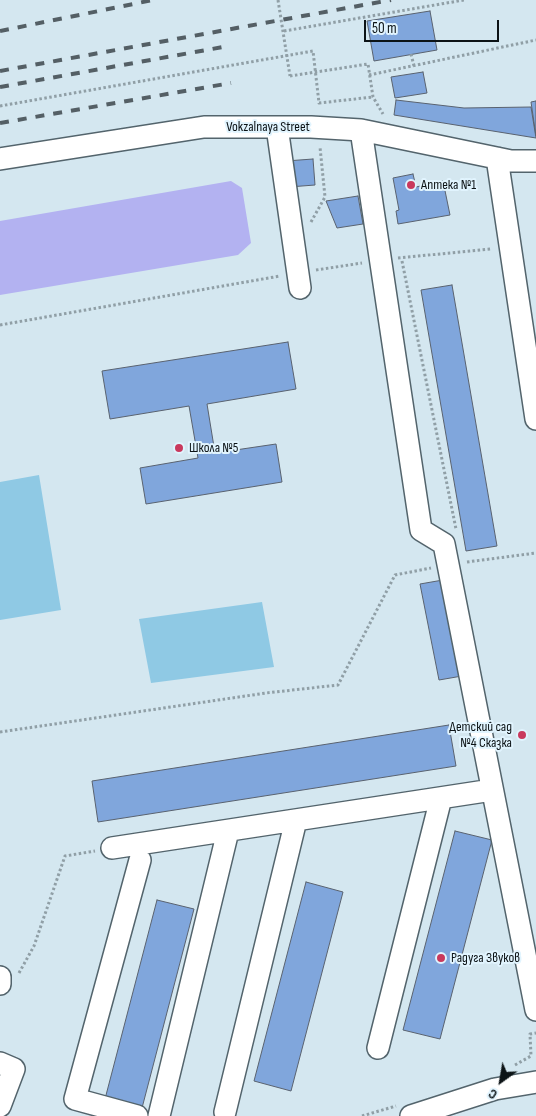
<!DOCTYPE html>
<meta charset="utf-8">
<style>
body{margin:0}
#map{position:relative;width:536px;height:1116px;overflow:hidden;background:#d4e7f0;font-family:"Sofia Sans Condensed",sans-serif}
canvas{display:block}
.north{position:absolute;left:476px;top:1056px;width:50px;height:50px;-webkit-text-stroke:4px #e1f4fe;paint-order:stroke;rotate:212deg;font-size:14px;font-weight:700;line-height:20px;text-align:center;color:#0c1316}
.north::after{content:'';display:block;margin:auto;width:18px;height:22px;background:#0c1316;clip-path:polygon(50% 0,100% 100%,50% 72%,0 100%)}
.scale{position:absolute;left:364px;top:20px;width:135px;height:22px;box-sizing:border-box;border:2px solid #0c1316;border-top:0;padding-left:6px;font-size:15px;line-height:18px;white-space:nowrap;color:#0c1316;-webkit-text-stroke:4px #e1f4fe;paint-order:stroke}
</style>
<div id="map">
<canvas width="536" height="1116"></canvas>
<div class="north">С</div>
<div class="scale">50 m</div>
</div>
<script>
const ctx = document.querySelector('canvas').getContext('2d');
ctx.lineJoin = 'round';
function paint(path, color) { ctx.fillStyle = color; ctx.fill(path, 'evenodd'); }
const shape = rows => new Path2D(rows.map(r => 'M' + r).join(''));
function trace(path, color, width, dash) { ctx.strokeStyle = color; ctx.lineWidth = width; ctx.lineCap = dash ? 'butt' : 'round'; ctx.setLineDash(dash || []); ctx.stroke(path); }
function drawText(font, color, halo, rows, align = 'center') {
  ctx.font = font + ' "Sofia Sans Condensed",sans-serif'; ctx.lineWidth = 4; ctx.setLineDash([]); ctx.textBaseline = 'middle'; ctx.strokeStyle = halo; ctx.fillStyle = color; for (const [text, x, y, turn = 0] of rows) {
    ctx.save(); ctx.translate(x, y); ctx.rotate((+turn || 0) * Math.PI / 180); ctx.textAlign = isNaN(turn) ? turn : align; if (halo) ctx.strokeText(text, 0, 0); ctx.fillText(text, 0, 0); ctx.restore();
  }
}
const green = shape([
 [39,475,61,610,0,620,0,482],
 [262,602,274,667,151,683,139,619]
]);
const water = shape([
 [231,181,242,188,251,243,238,255,0,295,0,221]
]);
const building = shape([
 [430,11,437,50,374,61,367,21,430,11],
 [423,72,427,93,395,98,391,77,423,72],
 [396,100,464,108,531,107,536,138,394,115,396,100],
 [536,101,536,136,531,102,536,101],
 [313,159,315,185,289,187,286,161,313,159],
 [413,174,416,187,443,181,450,215,398,224,396,211,399,210,393,178,413,174],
 [358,196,363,224,337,228,326,201,358,196],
 [452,285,497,546,466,551,421,290,452,285],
 [288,342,296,389,207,404,215,453,276,444,282,482,146,504,140,468,198,458,189,406,110,419,102,371,288,342],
 [443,580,462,676,439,680,420,584,443,580],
 [449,725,456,766,98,822,92,781,449,725],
 [455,831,492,840,440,1039,403,1030,455,831],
 [306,882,343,892,291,1091,254,1081,306,882],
 [157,900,194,909,142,1108,105,1099,157,900]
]);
const path = shape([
 [284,31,464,0],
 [411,54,414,66],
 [369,75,536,40],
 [290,76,368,64,373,97,383,114],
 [0,106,313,51,319,103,373,97],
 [311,222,325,197,320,147],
 [398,258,491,249],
 [402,261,456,529],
 [316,270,362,263],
 [0,325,280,276],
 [467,562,536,553],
 [0,732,266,693,338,685,395,575,431,568],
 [19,973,34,946,65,856,95,851],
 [515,1065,531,1056,530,1034,536,1033],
 [362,1116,396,1106]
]);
const minor = shape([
 [277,127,300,288],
 [361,130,421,530,444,544,536,1010],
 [497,158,536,419],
 [0,159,204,127,311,127,361,130,511,161,536,161],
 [112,848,492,790],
 [0,977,0,984],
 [378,1048,441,798],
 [0,1063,14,1069,0,1106],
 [225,1112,296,820],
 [137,1116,75,1099,140,860],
 [159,1116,228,831],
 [411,1116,495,1089,536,1082]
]);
const rail = shape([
 [0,31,153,0],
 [0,71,391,0],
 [0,87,223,47],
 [0,123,231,83]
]);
const pathBridge = shape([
 [278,0,290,76]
]);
const markers = [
 [411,185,5,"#c9395d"],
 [179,448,5,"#c9395d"],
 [522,735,5,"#c9395d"],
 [441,958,5,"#c9395d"]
];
const streetNames = [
 ["Vokzalnaya Street",268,127]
];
const poiNames = [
 ["Аптека №1",421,185],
 ["Школа №5",189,448],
 ["Детский сад",512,727,"right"],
 ["№4 Сказка",512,743,"right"],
 ["Радуга Звуков",451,958]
];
paint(green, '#8fc9e4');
paint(water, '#b3b2f1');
paint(building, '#80a6dc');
trace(building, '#59626f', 1);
trace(minor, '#53646c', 24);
trace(path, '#909fa6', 3, [2.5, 2.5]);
trace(minor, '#fff', 21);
trace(rail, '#545f65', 4, [9, 9]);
trace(pathBridge, '#909fa6', 3, [2.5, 2.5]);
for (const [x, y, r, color] of markers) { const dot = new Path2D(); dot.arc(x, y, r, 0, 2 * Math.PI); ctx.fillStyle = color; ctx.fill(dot); trace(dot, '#e1f4fe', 2); }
drawText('14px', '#0c1316', '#e1f4fe', streetNames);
drawText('14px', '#0c1316', '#e1f4fe', poiNames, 'left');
</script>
